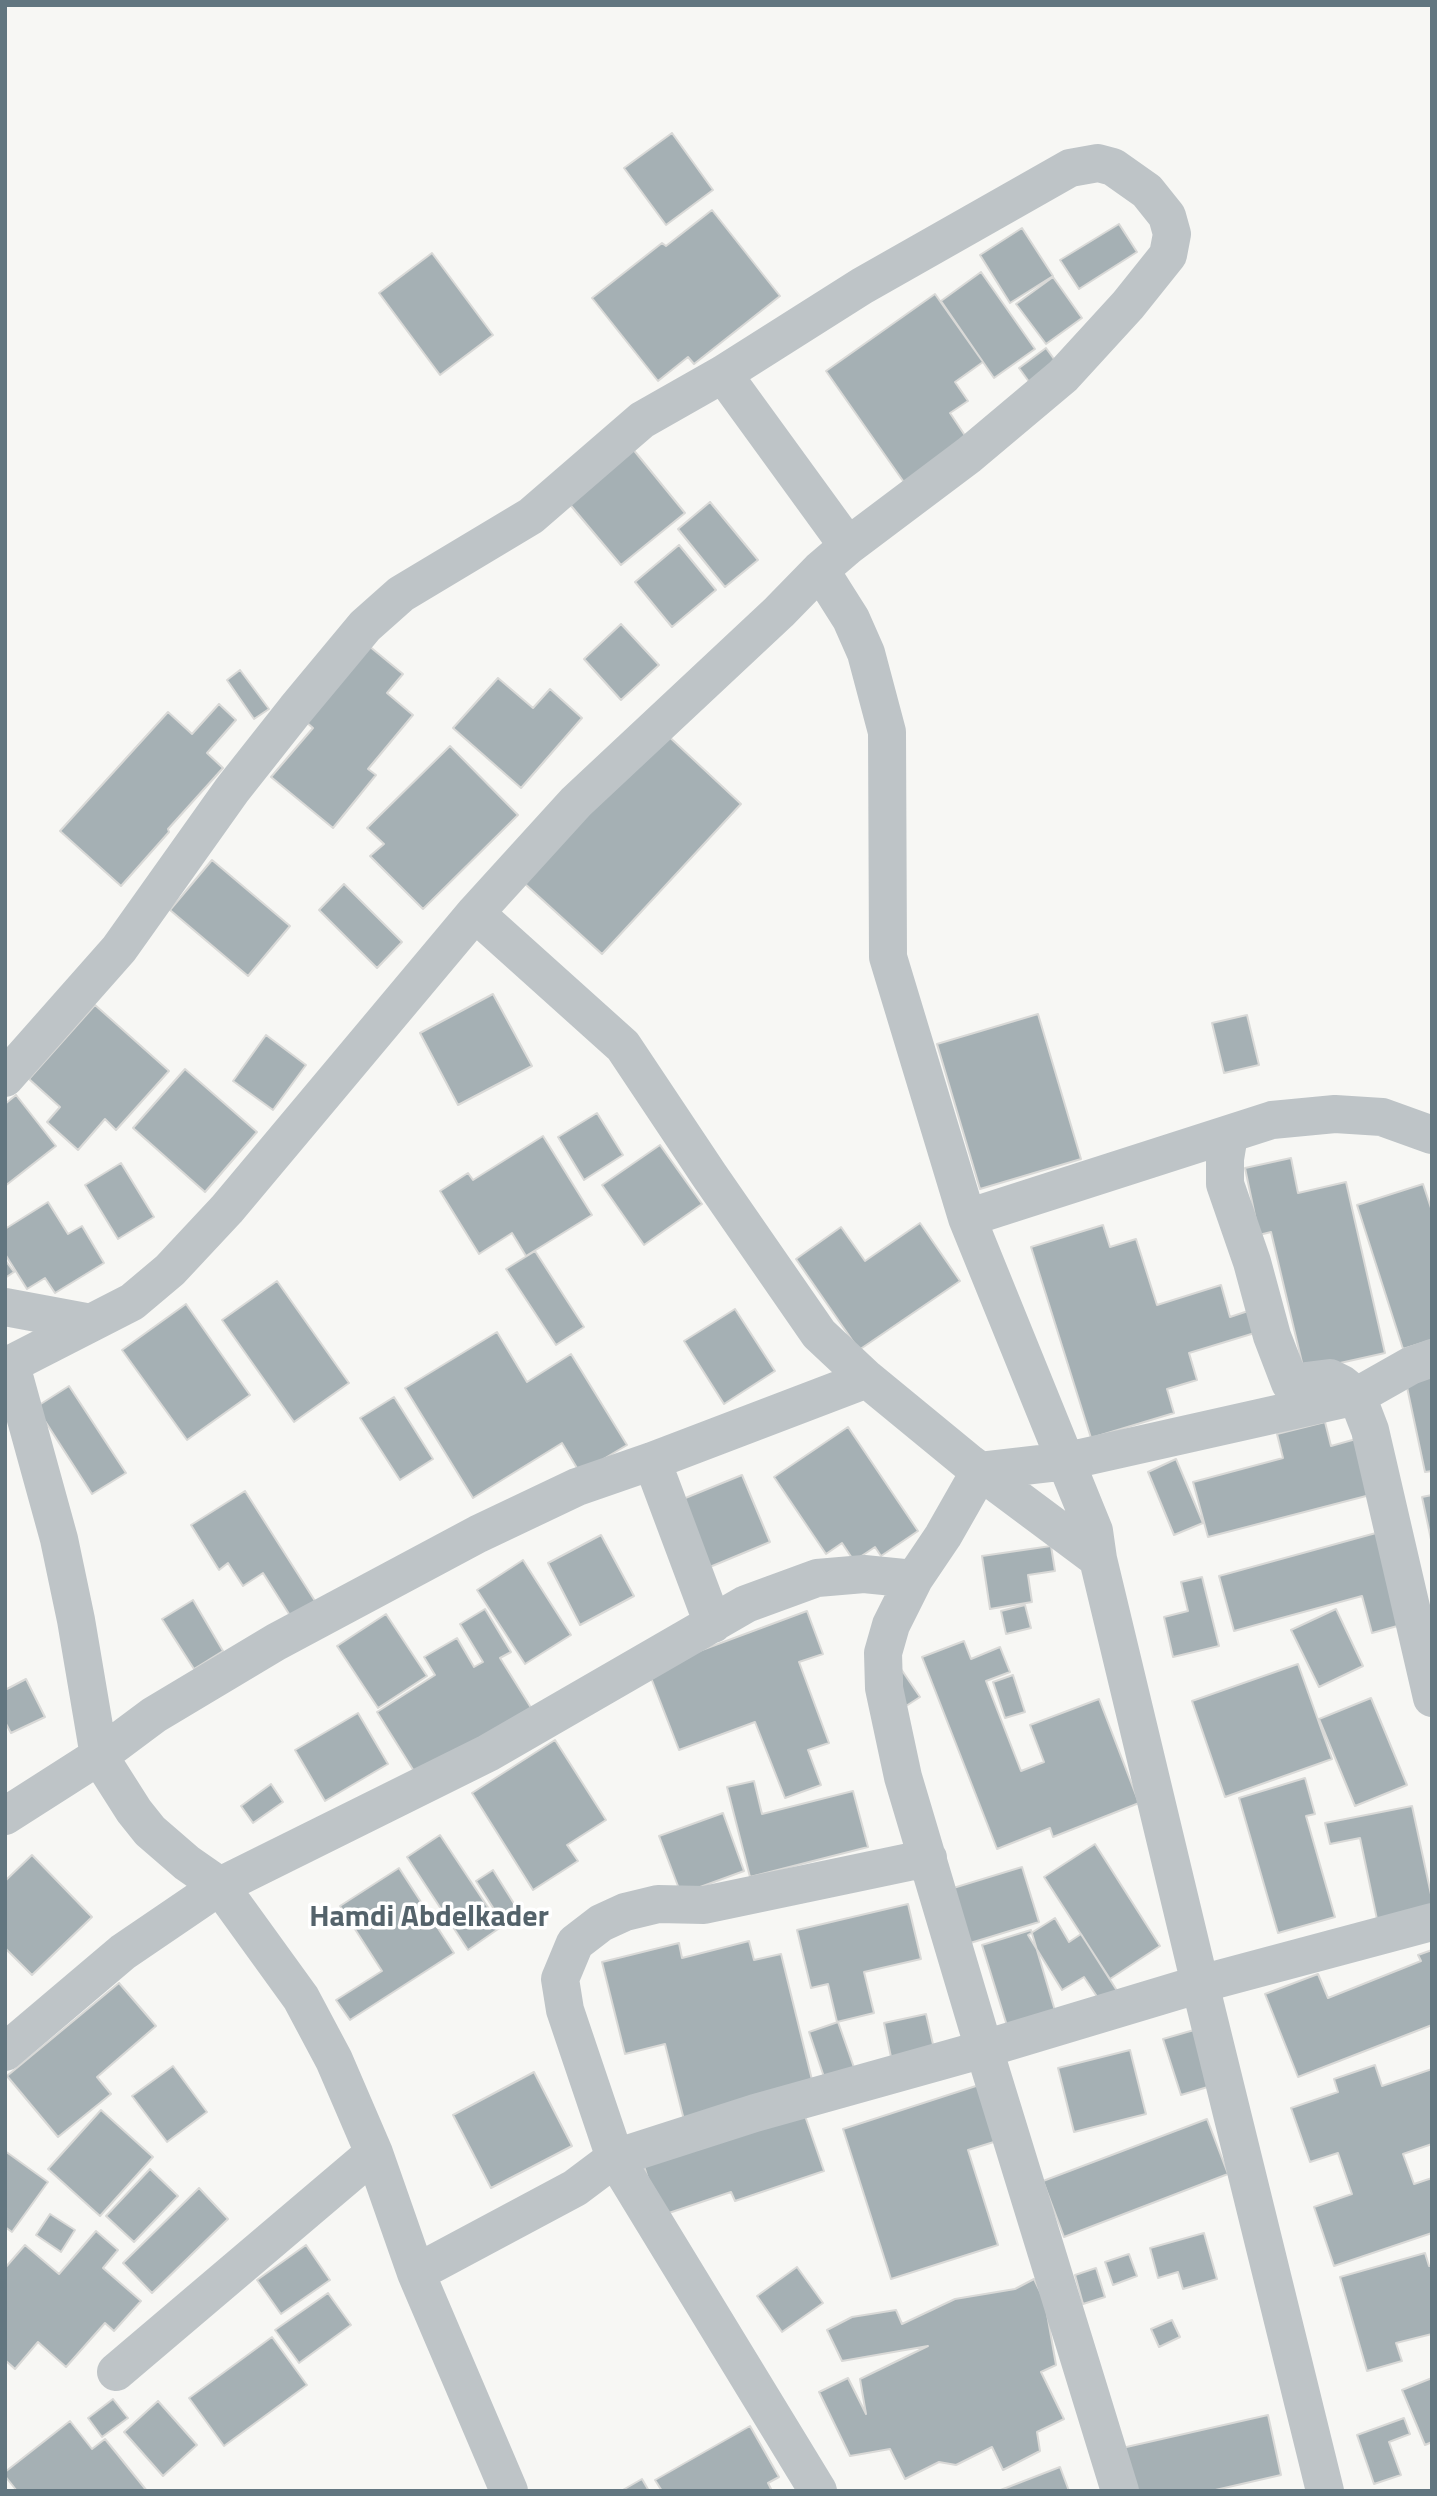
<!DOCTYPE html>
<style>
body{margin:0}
#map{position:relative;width:1437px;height:2496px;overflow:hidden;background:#f7f7f4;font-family:"Titillium Web",sans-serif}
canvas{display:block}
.frame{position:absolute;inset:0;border:7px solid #627680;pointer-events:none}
</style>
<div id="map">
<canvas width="1437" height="2496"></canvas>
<div class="frame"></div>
</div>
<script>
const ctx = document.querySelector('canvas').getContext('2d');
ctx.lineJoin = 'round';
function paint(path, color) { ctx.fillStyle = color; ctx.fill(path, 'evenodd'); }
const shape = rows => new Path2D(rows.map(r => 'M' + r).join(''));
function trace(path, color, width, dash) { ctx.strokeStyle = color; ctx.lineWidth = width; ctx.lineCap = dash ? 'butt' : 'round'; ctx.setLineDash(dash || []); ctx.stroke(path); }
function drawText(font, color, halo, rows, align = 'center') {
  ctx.font = font + ' "Titillium Web",sans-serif'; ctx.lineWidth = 7; ctx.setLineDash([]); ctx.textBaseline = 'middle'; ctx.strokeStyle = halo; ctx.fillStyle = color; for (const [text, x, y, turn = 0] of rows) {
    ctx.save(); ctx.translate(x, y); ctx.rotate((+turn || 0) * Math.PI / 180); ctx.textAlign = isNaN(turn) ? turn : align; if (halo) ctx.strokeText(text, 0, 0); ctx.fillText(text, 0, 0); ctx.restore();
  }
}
const building = shape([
 [672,133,713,190,666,225,624,168,672,133],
 [712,210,780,296,694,364,688,357,658,381,592,298,662,243,666,246,712,210],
 [1119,224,1137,252,1079,289,1060,260,1119,224],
 [1022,228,1053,276,1010,303,980,255,1022,228],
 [432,253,493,335,440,375,379,293,432,253],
 [981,272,1035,349,994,378,941,301,981,272],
 [1053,277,1082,318,1046,344,1016,304,1053,277],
 [935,294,983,362,955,382,968,401,950,413,970,443,908,488,826,371,935,294],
 [1046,348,1062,370,1035,390,1019,368,1046,348],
 [632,448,685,513,621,565,567,501,632,448],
 [710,502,758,560,725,587,678,529,710,502],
 [679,545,716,590,672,627,635,582,679,545],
 [621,624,659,665,621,700,584,659,621,624],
 [369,646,403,674,387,693,413,715,368,769,376,775,333,828,271,777,313,728,306,722,369,646],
 [240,670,269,709,254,719,227,680,240,670],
 [498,678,533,708,550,689,582,718,521,788,453,728,498,678],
 [219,704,236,720,207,753,223,768,168,829,169,832,121,886,60,831,168,712,192,734,219,704],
 [664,732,741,804,602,954,524,883,664,732],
 [450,746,518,815,423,909,370,856,384,844,367,828,450,746],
 [212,860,290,926,248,976,170,910,212,860],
 [344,884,402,942,377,968,319,910,344,884],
 [493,994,532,1066,458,1105,420,1033,493,994],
 [95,1005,169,1071,116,1130,105,1119,78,1150,47,1122,60,1107,29,1079,95,1005],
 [1038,1014,1081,1159,980,1189,937,1044,1038,1014],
 [1247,1015,1259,1065,1224,1073,1212,1023,1247,1015],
 [266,1035,306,1065,273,1110,233,1081,266,1035],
 [185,1069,257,1132,205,1192,133,1128,185,1069],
 [16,1095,56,1146,5,1186,5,1104,16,1095],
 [597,1113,623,1155,584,1180,558,1137,597,1113],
 [543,1136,592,1215,526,1256,512,1233,479,1254,440,1191,468,1173,473,1180,543,1136],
 [660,1145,702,1204,644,1245,602,1185,660,1145],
 [1291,1158,1298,1193,1346,1182,1385,1353,1304,1371,1271,1232,1259,1235,1245,1168,1291,1158],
 [121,1163,154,1217,118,1239,85,1185,121,1163],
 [1423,1184,1432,1211,1432,1340,1403,1349,1357,1205,1423,1184],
 [48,1202,68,1234,82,1226,104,1263,55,1293,45,1278,27,1289,5,1254,5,1229,48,1202],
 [920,1223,960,1281,859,1350,796,1259,841,1227,865,1261,920,1223],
 [1103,1225,1110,1247,1136,1239,1157,1305,1221,1285,1230,1317,1251,1310,1258,1332,1189,1353,1197,1380,1167,1389,1174,1413,1091,1438,1031,1247,1103,1225],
 [535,1251,584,1327,556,1345,506,1269,535,1251],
 [5,1260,14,1272,5,1278,5,1260],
 [277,1281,349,1383,294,1422,222,1320,277,1281],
 [186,1304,250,1395,187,1440,122,1350,186,1304],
 [735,1309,775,1371,724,1404,684,1341,735,1309],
 [497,1332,527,1382,571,1354,627,1445,580,1473,562,1443,473,1498,405,1388,497,1332],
 [1432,1368,1432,1471,1425,1472,1404,1373,1432,1368],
 [69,1386,126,1473,92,1494,36,1407,69,1386],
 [394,1397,433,1459,400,1480,360,1418,394,1397],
 [1325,1422,1331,1446,1356,1439,1370,1495,1208,1537,1193,1482,1283,1458,1277,1434,1325,1422],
 [848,1427,918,1531,881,1556,875,1547,854,1561,842,1543,826,1554,774,1477,848,1427],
 [1176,1459,1203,1523,1174,1535,1148,1472,1176,1459],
 [742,1475,770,1542,705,1569,678,1501,742,1475],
 [245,1491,315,1601,291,1617,263,1573,243,1586,228,1563,219,1570,191,1525,245,1491],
 [1432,1495,1432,1544,1422,1497,1432,1495],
 [1376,1533,1401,1625,1372,1633,1362,1596,1234,1631,1219,1576,1376,1533],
 [601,1535,634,1596,580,1625,548,1563,601,1535],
 [1051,1546,1055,1571,1028,1575,1032,1602,990,1609,982,1556,1051,1546],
 [523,1560,571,1635,525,1664,477,1590,523,1560],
 [1202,1577,1219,1646,1173,1657,1164,1617,1188,1611,1181,1582,1202,1577],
 [193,1600,223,1651,194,1669,162,1619,193,1600],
 [1025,1605,1031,1628,1006,1634,1001,1611,1025,1605],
 [485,1609,511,1652,500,1658,535,1714,422,1784,377,1712,435,1675,424,1657,457,1638,474,1667,483,1662,460,1624,485,1609],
 [1336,1609,1363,1666,1319,1687,1291,1630,1336,1609],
 [807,1611,823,1654,799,1662,829,1743,808,1750,821,1785,785,1798,755,1722,679,1750,648,1670,807,1611],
 [386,1614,427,1676,378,1708,337,1646,386,1614],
 [964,1641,971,1659,1000,1647,1010,1672,986,1681,1021,1771,1044,1762,1030,1725,1099,1699,1139,1803,1053,1837,1050,1828,997,1849,922,1657,964,1641],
 [1298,1664,1332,1759,1225,1797,1192,1701,1298,1664],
 [901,1669,920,1697,903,1708,901,1669],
 [1013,1675,1025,1712,1005,1718,993,1682,1013,1675],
 [26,1679,45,1717,11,1733,5,1722,5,1690,26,1679],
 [1371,1698,1407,1785,1355,1806,1319,1719,1371,1698],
 [358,1713,388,1764,325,1801,295,1750,358,1713],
 [555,1740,606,1820,567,1845,578,1861,533,1890,472,1793,555,1740],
 [1305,1778,1315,1814,1306,1816,1335,1917,1278,1933,1239,1798,1305,1778],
 [754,1781,762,1814,853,1791,868,1847,750,1877,727,1787,754,1781],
 [271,1784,283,1802,253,1823,241,1806,271,1784],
 [1412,1806,1432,1899,1432,1912,1378,1924,1360,1838,1330,1844,1325,1823,1412,1806],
 [723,1813,744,1871,681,1894,659,1836,723,1813],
 [440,1835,501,1927,468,1950,407,1857,440,1835],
 [1095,1844,1160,1946,1110,1979,1044,1877,1095,1844],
 [32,1855,92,1917,32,1975,5,1948,5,1881,32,1855],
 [1022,1867,1039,1922,967,1944,950,1889,1022,1867],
 [399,1868,454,1953,350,2020,336,2000,382,1971,340,1906,399,1868],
 [493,1870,523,1918,506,1928,476,1881,493,1870],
 [908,1904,921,1959,864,1972,874,2013,837,2022,828,1984,811,1988,797,1930,908,1904],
 [1055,1918,1069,1942,1081,1934,1121,1997,1104,2007,1084,1977,1062,1990,1028,1935,1055,1918],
 [1031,1930,1056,2014,1008,2029,982,1945,1031,1930],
 [749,1941,754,1960,781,1954,814,2088,684,2120,665,2044,625,2054,602,1962,679,1943,682,1958,749,1941],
 [1432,1950,1432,2025,1298,2077,1265,1994,1318,1974,1328,1998,1421,1961,1418,1955,1432,1950],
 [119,1983,156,2026,97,2077,111,2094,58,2137,7,2076,119,1983],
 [926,2014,935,2053,892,2062,884,2023,926,2014],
 [838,2022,857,2076,827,2086,809,2032,838,2022],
 [1194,2030,1211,2086,1181,2095,1163,2039,1194,2030],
 [1130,2050,1146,2114,1074,2132,1058,2068,1130,2050],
 [1375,2065,1382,2086,1432,2069,1432,2144,1403,2154,1414,2184,1432,2178,1432,2233,1334,2266,1314,2207,1352,2194,1338,2153,1310,2162,1291,2108,1338,2092,1334,2079,1375,2065],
 [173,2066,207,2112,167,2142,132,2096,173,2066],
 [534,2072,572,2146,491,2188,453,2115,534,2072],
 [979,2085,997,2141,968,2150,998,2245,891,2279,843,2129,979,2085],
 [101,2110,153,2157,100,2216,48,2169,101,2110],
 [803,2110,824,2171,735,2201,731,2192,660,2216,643,2163,803,2110],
 [1207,2119,1228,2174,1064,2237,1043,2181,1207,2119],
 [5,2151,48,2182,12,2232,5,2227,5,2151],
 [150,2169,178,2196,134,2242,106,2216,150,2169],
 [199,2188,228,2219,152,2293,123,2263,199,2188],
 [50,2214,75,2230,61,2252,36,2235,50,2214],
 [96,2231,118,2250,103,2268,141,2301,114,2331,105,2323,66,2367,38,2342,15,2369,5,2360,5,2268,25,2245,59,2274,96,2231],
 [1204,2233,1217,2279,1183,2289,1178,2272,1158,2278,1150,2248,1204,2233],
 [306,2245,330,2280,281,2314,257,2280,306,2245],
 [1425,2253,1429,2266,1432,2266,1432,2334,1396,2343,1402,2361,1367,2371,1340,2277,1425,2253],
 [1129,2254,1137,2276,1113,2285,1105,2262,1129,2254],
 [797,2267,823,2303,782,2332,757,2296,797,2267],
 [1096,2268,1105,2297,1083,2304,1075,2275,1096,2268],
 [1034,2279,1045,2302,1056,2365,1041,2372,1064,2419,1037,2432,1040,2451,1003,2470,992,2447,956,2465,939,2462,905,2479,890,2449,850,2456,819,2392,848,2378,866,2414,860,2379,928,2346,842,2361,827,2330,852,2317,896,2310,902,2324,955,2299,1015,2289,1034,2279],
 [328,2293,351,2325,299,2363,275,2330,328,2293],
 [1172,2320,1180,2337,1159,2347,1151,2329,1172,2320],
 [272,2337,307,2385,224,2446,189,2398,272,2337],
 [1432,2378,1432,2442,1425,2445,1402,2390,1432,2378],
 [113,2399,128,2418,102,2437,88,2418,113,2399],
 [158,2401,197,2445,163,2476,124,2432,158,2401],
 [1268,2415,1281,2475,1211,2491,1132,2491,1122,2448,1268,2415],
 [1404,2418,1410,2434,1389,2442,1401,2475,1374,2484,1357,2435,1404,2418],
 [70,2421,92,2449,105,2439,147,2491,17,2491,5,2476,5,2472,70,2421],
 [750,2426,779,2477,768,2483,772,2491,662,2491,655,2480,750,2426],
 [1060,2467,1069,2491,998,2491,1060,2467],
 [642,2479,649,2491,621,2491,642,2479]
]);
const street = shape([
 [723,374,848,546],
 [820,570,851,619,866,653,887,732,888,957,967,1218,1094,1531,1098,1559,1200,1984,1325,2491],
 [475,913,623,1046,709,1175,819,1334,867,1379,968,1462,1098,1559],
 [5,1078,119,949,232,790,296,709,365,626,401,594,531,516,642,420,723,374,862,286,1070,168,1098,163,1113,167,1147,191,1167,216,1172,234,1168,255,1128,305,1063,376,969,455,848,546,820,570,779,612,576,802,475,913,227,1209,170,1270,132,1302,5,1367],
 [1229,1135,1225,1159,1225,1184,1252,1262,1272,1336,1290,1383,1330,1378,1342,1384,1357,1396,1370,1430,1432,1698],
 [967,1218,1272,1120,1335,1114,1382,1117,1432,1135],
 [5,1307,91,1323],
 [11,1365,59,1539,76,1620,99,1756,134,1811,150,1831,187,1863,220,1886,301,1998,334,2060,374,2153,416,2273,509,2491],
 [652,1461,713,1624],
 [5,1816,99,1756,154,1715,276,1642,478,1534,577,1487,652,1461,867,1379],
 [5,2052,123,1952,220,1886,488,1753,746,1604,817,1578,864,1574,914,1579],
 [416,2273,575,2188,615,2158,755,2113,984,2049,1200,1984,1432,1922],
 [116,2372,374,2153],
 [818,2491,615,2158,565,2010,560,1979,575,1943,601,1923,625,1912,658,1904,704,1905,928,1858],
 [1120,2491,984,2049,903,1777,884,1688,883,1653,891,1625,914,1579,943,1536,980,1471,1067,1461,1357,1396,1410,1366,1432,1358]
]);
const quarterNames = [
 ["Hamdi Abdelkader",429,1919]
];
paint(building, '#a5b0b4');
trace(building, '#d9d9d7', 2);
trace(street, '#bec4c7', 38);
drawText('bold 30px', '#54636b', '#fff', quarterNames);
</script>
